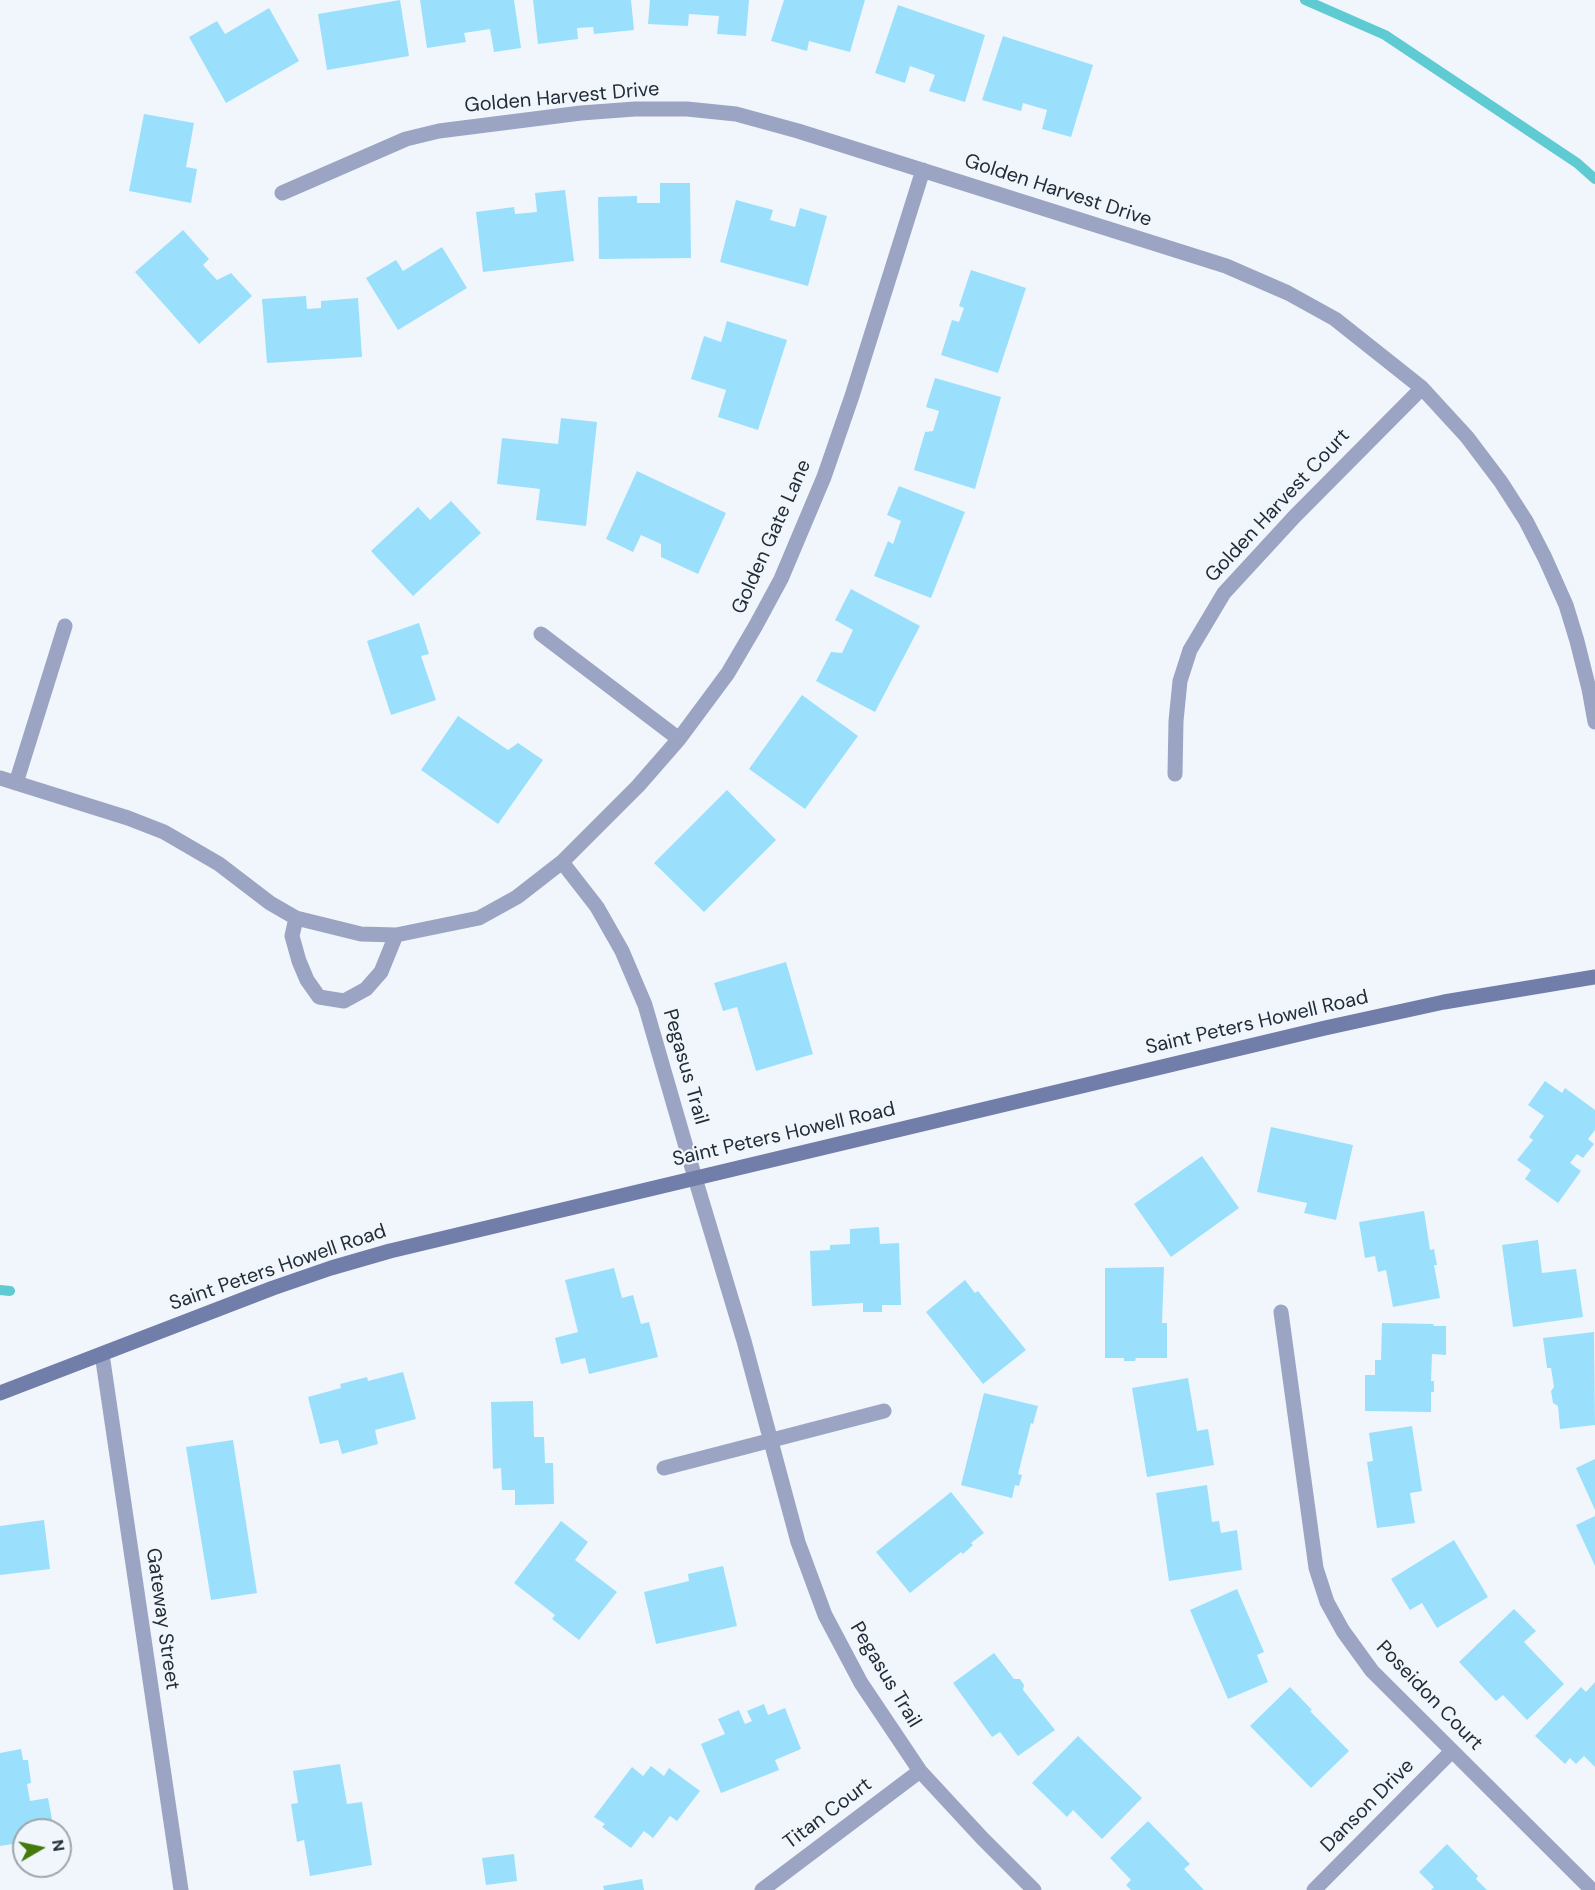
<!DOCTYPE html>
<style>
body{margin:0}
#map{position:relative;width:1595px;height:1890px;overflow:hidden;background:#f1f6fc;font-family:"DM Sans",sans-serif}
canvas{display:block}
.north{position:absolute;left:12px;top:1818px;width:60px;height:60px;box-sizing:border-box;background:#f1f6fc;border:2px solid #9ea6ad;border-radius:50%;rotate:81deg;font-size:16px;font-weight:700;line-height:24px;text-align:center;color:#222d37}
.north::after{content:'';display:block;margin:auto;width:21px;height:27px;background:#447a0c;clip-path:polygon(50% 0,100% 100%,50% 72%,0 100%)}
</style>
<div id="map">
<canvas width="1595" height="1890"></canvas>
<div class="north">N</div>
</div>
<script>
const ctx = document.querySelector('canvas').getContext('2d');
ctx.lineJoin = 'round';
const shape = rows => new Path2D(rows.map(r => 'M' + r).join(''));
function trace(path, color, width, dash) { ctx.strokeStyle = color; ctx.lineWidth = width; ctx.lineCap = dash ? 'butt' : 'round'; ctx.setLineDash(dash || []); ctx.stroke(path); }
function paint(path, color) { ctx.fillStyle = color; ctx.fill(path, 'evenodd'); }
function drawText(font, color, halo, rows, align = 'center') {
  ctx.font = font + ' "DM Sans",sans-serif'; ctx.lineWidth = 4.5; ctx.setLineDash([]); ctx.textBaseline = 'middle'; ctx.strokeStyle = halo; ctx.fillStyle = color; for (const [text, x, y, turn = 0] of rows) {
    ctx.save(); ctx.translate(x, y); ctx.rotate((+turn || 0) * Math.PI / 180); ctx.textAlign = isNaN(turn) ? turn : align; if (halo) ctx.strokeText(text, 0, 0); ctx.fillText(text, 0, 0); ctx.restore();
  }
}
const stream = shape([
 [1305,0,1385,35,1577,163,1595,179],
 [0,1290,10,1291]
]);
const building = shape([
 [400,0,409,56,327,70,318,14],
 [420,0,514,0,521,48,494,52,490,29,464,33,466,42,427,48],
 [533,0,631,0,634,30,594,34,593,27,577,28,578,39,538,44],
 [650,0,749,0,746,36,717,34,719,16,689,14,688,26,648,24],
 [784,0,865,0,850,52,809,41,807,51,771,41],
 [898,5,985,35,965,102,929,91,935,75,910,66,905,83,875,73],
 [269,8,299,61,226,103,189,37,217,21,225,34],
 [1003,36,1093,65,1071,137,1042,129,1047,110,1023,103,1021,111,982,100],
 [144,114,194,123,186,167,197,169,191,203,129,191],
 [660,183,690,183,691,258,599,259,598,197,637,196,637,203,660,203],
 [565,190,574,261,483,272,476,212,514,207,515,214,537,212,535,193],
 [736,200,773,210,770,220,795,227,800,208,827,216,808,286,720,262],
 [183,230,209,259,203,265,217,280,231,273,252,296,199,344,135,272],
 [442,247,467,288,398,330,366,278,396,260,403,271],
 [971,270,1026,288,998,373,941,355,952,320,959,322,964,308,959,306],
 [306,296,307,309,321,308,321,301,358,298,362,357,267,363,262,299],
 [727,321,787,340,758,430,718,417,726,390,691,379,704,336,721,342],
 [935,378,1001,397,975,489,914,470,925,432,933,431,939,411,926,407],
 [561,418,597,422,586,526,536,520,540,489,497,484,502,438,558,444],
 [637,471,726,513,698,574,661,557,661,544,641,535,633,552,606,539],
 [899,486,965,512,931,598,874,576,888,541,893,544,901,521,887,515],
 [451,501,481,533,413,596,371,551,418,507,430,520],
 [851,589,920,626,875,712,816,681,831,652,842,653,853,630,835,620],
 [419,623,429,654,421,656,436,700,391,715,367,641],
 [802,695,858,736,805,809,749,769],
 [458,716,508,750,518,743,543,760,498,824,421,770],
 [727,790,776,840,704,912,654,863],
 [786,962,813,1054,756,1071,737,1007,723,1011,714,983],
 [1545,1081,1562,1093,1565,1088,1595,1110,1595,1130,1588,1139,1594,1144,1583,1158,1577,1154,1570,1163,1581,1171,1558,1203,1525,1179,1531,1170,1517,1160,1533,1140,1529,1137,1544,1116,1528,1105],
 [1271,1127,1353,1145,1336,1220,1304,1213,1307,1203,1257,1192],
 [1202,1156,1239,1208,1171,1257,1134,1204],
 [1424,1211,1430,1250,1434,1249,1437,1265,1434,1265,1440,1298,1393,1307,1386,1270,1378,1272,1375,1256,1365,1258,1359,1222],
 [879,1227,880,1244,899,1243,901,1305,882,1305,882,1312,863,1312,863,1303,812,1306,810,1251,830,1250,830,1245,850,1244,850,1229],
 [1538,1240,1542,1273,1576,1269,1583,1317,1513,1327,1502,1245],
 [1164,1267,1162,1323,1167,1323,1167,1358,1136,1358,1135,1361,1124,1361,1124,1358,1105,1358,1105,1268],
 [614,1268,622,1298,633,1295,641,1324,649,1322,658,1357,589,1374,585,1358,561,1364,555,1338,578,1332,565,1280],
 [965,1280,975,1293,978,1291,1026,1350,983,1384,926,1312],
 [1382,1323,1434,1324,1433,1326,1446,1326,1446,1355,1432,1354,1431,1381,1434,1381,1434,1392,1431,1392,1431,1412,1365,1411,1365,1375,1375,1375,1375,1360,1381,1360],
 [1594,1332,1595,1425,1560,1429,1558,1406,1553,1403,1551,1391,1554,1387,1551,1368,1547,1368,1543,1338],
 [403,1372,416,1419,375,1430,378,1444,342,1454,338,1440,320,1444,308,1397,341,1388,340,1384,367,1377,368,1381],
 [1188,1378,1197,1431,1208,1429,1214,1465,1147,1477,1132,1388],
 [984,1393,1038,1406,1033,1424,1031,1423,1018,1474,1022,1475,1019,1486,1015,1485,1012,1498,961,1485],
 [533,1401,534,1437,544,1437,545,1463,553,1463,554,1504,515,1505,515,1490,502,1490,501,1468,493,1469,491,1402],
 [1412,1426,1422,1491,1410,1493,1415,1523,1377,1528,1367,1462,1373,1461,1369,1433],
 [233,1440,257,1593,211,1600,186,1447],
 [1595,1459,1595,1510,1576,1468],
 [1207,1485,1212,1522,1219,1521,1221,1533,1237,1530,1242,1570,1169,1581,1156,1493],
 [951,1492,984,1533,971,1543,973,1545,963,1554,961,1552,910,1593,876,1552],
 [1595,1516,1595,1566,1576,1525],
 [44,1520,50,1569,0,1575,0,1526],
 [561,1521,588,1542,575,1560,617,1592,579,1640,552,1619,555,1615,514,1583],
 [1454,1540,1488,1597,1437,1628,1422,1603,1410,1610,1391,1579],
 [723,1566,737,1626,656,1644,644,1592,689,1581,688,1574],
 [1237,1589,1264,1652,1257,1655,1268,1682,1228,1699,1190,1610],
 [1514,1609,1536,1631,1524,1642,1564,1684,1527,1720,1503,1695,1496,1701,1459,1662],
 [994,1653,1014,1679,1020,1679,1024,1685,1023,1690,1055,1730,1018,1756,1000,1732,992,1737,953,1683],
 [1595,1682,1595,1767,1584,1756,1576,1764,1570,1758,1565,1764,1535,1736,1581,1687,1586,1692],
 [1290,1687,1312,1710,1310,1711,1349,1751,1311,1788,1250,1726],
 [764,1704,768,1715,785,1708,801,1749,775,1760,779,1770,721,1793,701,1744,725,1734,718,1719,739,1710,745,1724,752,1721,747,1711],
 [1078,1736,1142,1798,1102,1839,1073,1810,1067,1817,1032,1783],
 [21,1749,23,1760,28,1760,31,1783,27,1784,30,1801,48,1798,54,1830,24,1830,24,1856,20,1856,19,1843,0,1846,0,1753],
 [340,1764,347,1804,362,1802,372,1865,310,1876,304,1840,297,1842,291,1804,298,1803,293,1771],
 [651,1766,664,1776,669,1768,700,1791,677,1821,670,1816,653,1838,644,1831,631,1848,602,1827,605,1824,594,1817,632,1767,643,1776],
 [1148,1821,1190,1864,1184,1869,1204,1890,1131,1890,1126,1885,1131,1880,1110,1858],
 [1447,1844,1478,1876,1476,1879,1487,1890,1431,1890,1434,1887,1419,1872],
 [514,1854,517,1881,486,1885,482,1858],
 [642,1879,644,1890,604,1890,603,1886]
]);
const street = shape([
 [282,193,406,139,439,131,581,113,635,109,687,109,736,114,798,131,1226,266,1288,293,1335,319,1422,388,1467,437,1501,482,1526,521,1545,558,1566,605,1577,641,1589,689,1595,722],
 [541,634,679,739],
 [1175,774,1176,721,1180,681,1190,650,1224,593,1295,516,1422,388],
 [0,778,128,818,164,832,219,864,270,903,296,918,361,934,396,935,479,918,517,897,562,862,638,786,679,739,705,704,728,673,755,627,781,579,824,477,852,396,923,170],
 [16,783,65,626],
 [562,862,597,907,622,951,645,1005,695,1178,744,1341,798,1542,825,1615,861,1683,920,1771,982,1838,1034,1890],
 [296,918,292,936,299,961,307,980,319,997,344,1001,366,989,381,972,396,935],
 [1281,1312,1316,1568,1327,1602,1343,1631,1372,1671,1592,1890],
 [102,1354,181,1890],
 [664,1468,884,1411],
 [762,1890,920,1771],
 [1314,1890,1451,1752]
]);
const secondary = shape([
 [0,1393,273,1288,331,1268,390,1251,1325,1028,1444,1002,1595,977]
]);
const streetNames = [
 ["Golden Harvest Drive",562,98,-5],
 ["Golden Harvest Drive",1058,191,18],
 ["Golden Harvest Court",1278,506,-47],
 ["Golden Gate Lane",772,537,-66],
 ["Saint Peters Howell Road",1257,1023,-13],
 ["Pegasus Trail",685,1067,74],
 ["Saint Peters Howell Road",784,1135,-13],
 ["Saint Peters Howell Road",278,1268,-19],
 ["Gateway Street",162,1619,82],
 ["Pegasus Trail",885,1675,59],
 ["Poseidon Court",1429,1696,46],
 ["Danson Drive",1368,1806,-45],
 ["Titan Court",828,1814,-37]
];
trace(stream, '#5ecbd3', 10);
paint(building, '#9ae0fc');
trace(street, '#9ba5c3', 15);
trace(secondary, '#707ea9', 15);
drawText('20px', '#222d37', '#f1f6fc', streetNames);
</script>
